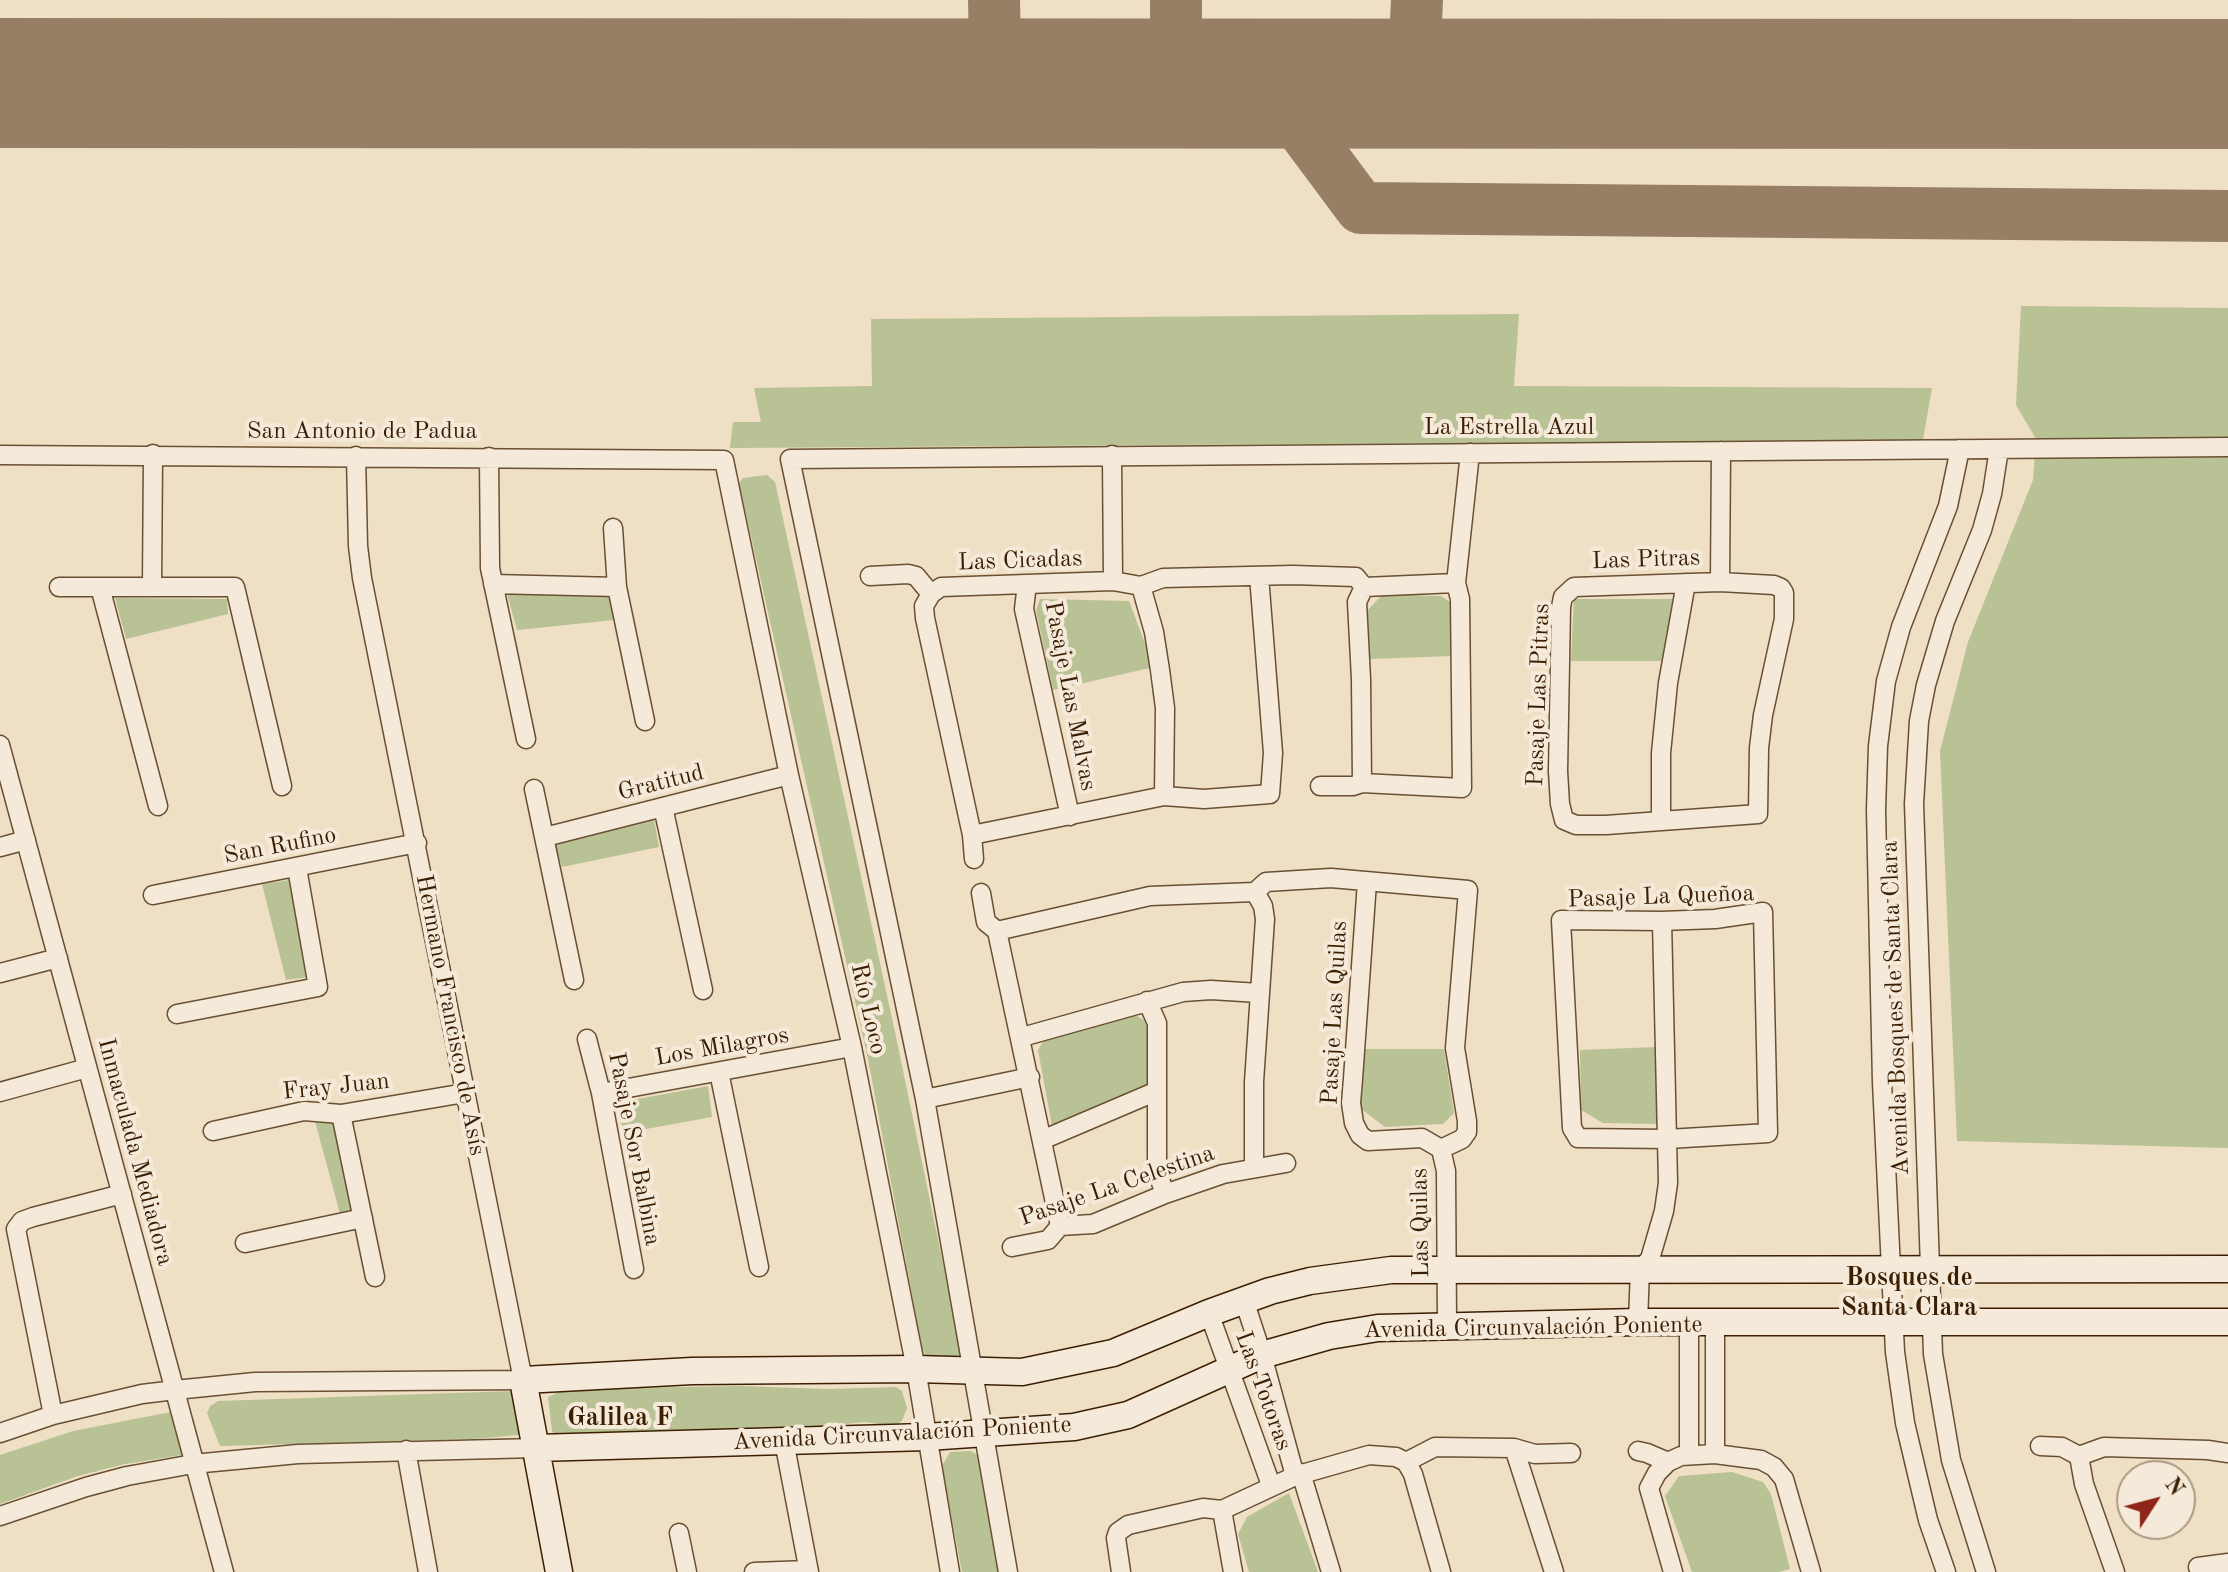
<!DOCTYPE html>
<meta charset="utf-8">
<style>
body{margin:0}
#map{position:relative;width:2228px;height:1572px;overflow:hidden;background:#efdfc4;font-family:"Old Standard TT",serif}
canvas{display:block}
.north{position:absolute;left:2116px;top:1460px;width:80px;height:80px;box-sizing:border-box;background:#f5ead9;border:2px solid #ab9983;border-radius:50%;rotate:54deg;font-size:22px;font-weight:700;line-height:32px;text-align:center;color:#3c1f03}
.north::after{content:'';display:block;margin:auto;width:28px;height:36px;background:#8f2418;clip-path:polygon(50% 0,100% 100%,50% 72%,0 100%)}
</style>
<div id="map">
<canvas width="2228" height="1572"></canvas>
<div class="north">N</div>
</div>
<script>
const ctx = document.querySelector('canvas').getContext('2d');
ctx.lineJoin = 'round';
function paint(path, color) { ctx.fillStyle = color; ctx.fill(path, 'evenodd'); }
const shape = rows => new Path2D(rows.map(r => 'M' + r).join(''));
function trace(path, color, width, dash) { ctx.strokeStyle = color; ctx.lineWidth = width; ctx.lineCap = dash ? 'butt' : 'round'; ctx.setLineDash(dash || []); ctx.stroke(path); }
function drawText(font, color, halo, rows, align = 'center') {
  ctx.font = font + ' "Old Standard TT",serif'; ctx.lineWidth = 8; ctx.setLineDash([]); ctx.textBaseline = 'middle'; ctx.strokeStyle = halo; ctx.fillStyle = color; for (const [text, x, y, turn = 0] of rows) {
    ctx.save(); ctx.translate(x, y); ctx.rotate((+turn || 0) * Math.PI / 180); ctx.textAlign = isNaN(turn) ? turn : align; if (halo) ctx.strokeText(text, 0, 0); ctx.fillText(text, 0, 0); ctx.restore();
  }
}
const green = shape([
 [2021,306,2228,308,2228,1148,1957,1141,1940,751,1968,642,2033,480,2036,439,2016,405],
 [1519,314,1514,386,1932,388,1923,440,730,448,733,422,761,422,754,388,872,386,871,319],
 [767,475,775,482,895,1032,962,1355,958,1360,928,1360,922,1348,868,1059,739,483,743,478],
 [507,594,611,595,614,620,517,630],
 [1383,594,1441,596,1453,604,1452,656,1370,659,1366,612],
 [115,598,227,599,228,614,126,639],
 [1040,599,1129,601,1154,667,1053,690,1036,610],
 [1574,599,1673,599,1662,661,1571,661],
 [654,820,659,847,562,867,553,843],
 [290,880,309,977,286,980,262,884],
 [1133,1014,1151,1024,1151,1085,1071,1124,1052,1126,1038,1050,1043,1042,1049,1035],
 [1657,1047,1658,1124,1603,1123,1581,1110,1580,1050],
 [1362,1049,1444,1049,1454,1113,1443,1124,1385,1127,1360,1108],
 [708,1086,712,1117,624,1133,616,1103],
 [315,1121,333,1122,352,1209,340,1214],
 [739,1386,829,1389,896,1387,902,1391,907,1408,902,1421,893,1426,865,1422,747,1434,557,1437,552,1431,548,1397,565,1389],
 [514,1391,521,1423,519,1435,473,1439,220,1446,207,1413,210,1406,218,1401],
 [176,1411,188,1454,125,1464,78,1476,0,1504,0,1455,73,1431],
 [971,1451,982,1458,1000,1572,962,1572,942,1466,950,1452],
 [1732,1472,1763,1482,1771,1494,1790,1569,1779,1572,1692,1572,1665,1496,1679,1476],
 [1289,1493,1318,1572,1249,1572,1238,1534,1247,1517]
]);
const taxiway = shape([
 [994,0,995,43,1007,65,1027,83],
 [1176,0,1176,38,1181,53,1194,64,1206,83],
 [1268,83,1361,208,2228,216],
 [1413,83,1417,0],
 [963,84,988,57,995,43],
 [1146,84,1171,55,1176,38]
]);
const runway = shape([
 [0,83,2228,84]
]);
const street = shape([
 [0,455,724,460,789,775,852,1047,916,1369,950,1572],
 [1112,455,1113,581],
 [489,457,490,568,526,739],
 [613,528,617,587,645,721],
 [870,576,908,574,916,576,931,594],
 [1720,582,1774,585,1781,588,1784,593,1784,619,1763,715,1759,748,1758,814,1606,825,1576,825,1564,820,1560,804,1558,771,1561,607,1563,597,1574,587,1720,582],
 [1720,582,1721,451],
 [493,584,617,587],
 [1027,584,1024,609,1070,816],
 [1141,586,1154,632,1160,670,1165,708,1164,796],
 [59,587,235,587,282,786],
 [100,587,158,806],
 [152,587,153,454],
 [1364,587,1456,583],
 [0,745,224,1572],
 [1362,783,1361,679,1357,602,1364,587],
 [1320,786,1353,786,1362,783,1462,788,1460,599,1456,583,1470,453],
 [534,789,574,980],
 [663,807,703,990],
 [1661,821,1661,753,1668,683,1686,583],
 [972,835,1164,796,1204,799,1270,794,1273,753,1259,576],
 [545,837,789,775],
 [0,847,26,840],
 [974,859,972,835,925,618,924,606,931,594,941,587,1113,581,1141,586,1163,578,1293,575,1356,577,1364,587],
 [1367,882,1353,1079,1351,1103,1354,1123,1360,1135,1368,1141,1422,1138,1441,1149,1446,1171,1447,1325],
 [1255,892,1266,882,1331,878,1468,890,1455,1048,1467,1121,1467,1132,1462,1139,1441,1149],
 [981,893,986,922,997,931,1060,1226],
 [153,895,417,843],
 [1763,912,1768,1133,1668,1139,1578,1138,1572,1128,1561,920,1662,921,1715,919,1763,912],
 [997,931,1150,896,1255,892],
 [0,973,58,958],
 [1147,1001,1157,1023,1157,1171,1165,1194],
 [177,1014,318,987,297,868],
 [1022,1037,1183,992,1211,990,1259,993],
 [587,1039,601,1093,634,1269],
 [719,1072,759,1267],
 [0,1092,87,1068],
 [601,1093,852,1047],
 [925,1099,1030,1077],
 [341,1114,375,1277],
 [213,1131,304,1111,341,1114,465,1093],
 [1042,1140,1157,1091],
 [1254,1167,1254,1082,1265,919,1263,906,1255,892],
 [245,1243,363,1218],
 [1012,1247,1048,1240,1060,1226,1093,1224,1165,1194,1223,1174,1286,1163],
 [1244,1300,1262,1355,1295,1476],
 [1209,1313,1271,1485],
 [1638,1322,1640,1269,1650,1259,1664,1211,1668,1183,1662,921],
 [53,1415,16,1229,22,1221,33,1217,122,1194],
 [0,1433,53,1415,142,1394,175,1390,255,1382,523,1380,362,578,358,546,356,456],
 [784,1441,809,1572],
 [2040,1446,2062,1447,2079,1456],
 [1514,1448,1554,1572],
 [406,1450,428,1572],
 [1638,1451,1647,1453,1668,1462],
 [1715,1454,1715,1323],
 [1689,1455,1689,1323],
 [2079,1456,2104,1447,2208,1450,2228,1453],
 [2079,1456,2084,1484,2115,1572],
 [1406,1462,1435,1447,1514,1448,1535,1454,1571,1453],
 [1406,1462,1413,1474,1441,1572],
 [1301,1473,1331,1572],
 [1222,1510,1233,1572],
 [0,1516,86,1487,127,1476,193,1464,298,1454,536,1448],
 [679,1533,687,1572],
 [2198,1567,2228,1563],
 [754,1572,808,1570],
 [1008,1572,925,1099,790,459,2228,447],
 [1121,1572,1116,1538,1118,1532,1128,1525,1203,1508,1222,1510,1295,1476,1369,1455,1396,1457,1406,1462],
 [1673,1572,1649,1488,1657,1473,1668,1462,1681,1456,1715,1454,1761,1460,1774,1467,1784,1479,1811,1572],
 [1946,1572,1928,1520,1905,1423,1895,1352,1882,1082,1876,810,1878,746,1886,681,1901,627,1948,506,1960,449],
 [1986,1572,1951,1460,1933,1354,1914,804,1919,721,1926,685,1945,621,1982,530,1992,494,1999,449]
]);
const secondary = shape([
 [536,1448,927,1437,1074,1427,1128,1415,1262,1355,1329,1336,1378,1328,1638,1322,2228,1322],
 [559,1572,523,1380,692,1371,916,1369,1022,1372,1113,1353,1209,1313,1270,1291,1310,1281,1391,1270,2228,1269]
]);
const streetNames = [
 ["La Estrella Azul",1509,428],
 ["San Antonio de Padua",362,432],
 ["Las Pitras",1646,560,-2],
 ["Las Cicadas",1020,561,-2],
 ["Pasaje Las Pitras",1539,695,-88],
 ["Pasaje Las Malvas",1070,696,79],
 ["Gratitud",661,783,-14],
 ["San Rufino",280,846,-11],
 ["Pasaje La Queñoa",1661,897,-2],
 ["Avenida Bosques de Santa Clara",1896,1008,-92],
 ["Río Loco",868,1009,77],
 ["Pasaje Las Quilas",1335,1013,-87],
 ["Hermano Francisco de Asís",450,1015,79],
 ["Los Milagros",722,1047,-10],
 ["Fray Juan",336,1087,-6],
 ["Pasaje Sor Balbina",634,1149,79],
 ["Inmaculada Mediadora",135,1152,75],
 ["Pasaje La Celestina",1117,1186,-19],
 ["Las Quilas",1421,1223,-91],
 ["Avenida Circunvalación Poniente",1533,1328,-1],
 ["Las Totoras",1263,1391,70],
 ["Avenida Circunvalación Poniente",902,1434,-3]
];
const neighbourhoodNames = [
 ["Bosques de",1909,1278],
 ["Santa Clara",1909,1308],
 ["Galilea F",620,1418]
];
paint(green, '#b9c294');
trace(taxiway, '#967f64', 52);
trace(runway, '#967f64', 130);
trace(street, '#694f33', 21);
trace(secondary, '#3c1f03', 29);
trace(street, '#f5ead9', 18);
trace(secondary, '#f5ead9', 26);
drawText('24px', '#3c1f03', '#f5ead9', streetNames);
drawText('bold 26px', '#3c1f03', '#f5ead9', neighbourhoodNames);
</script>
